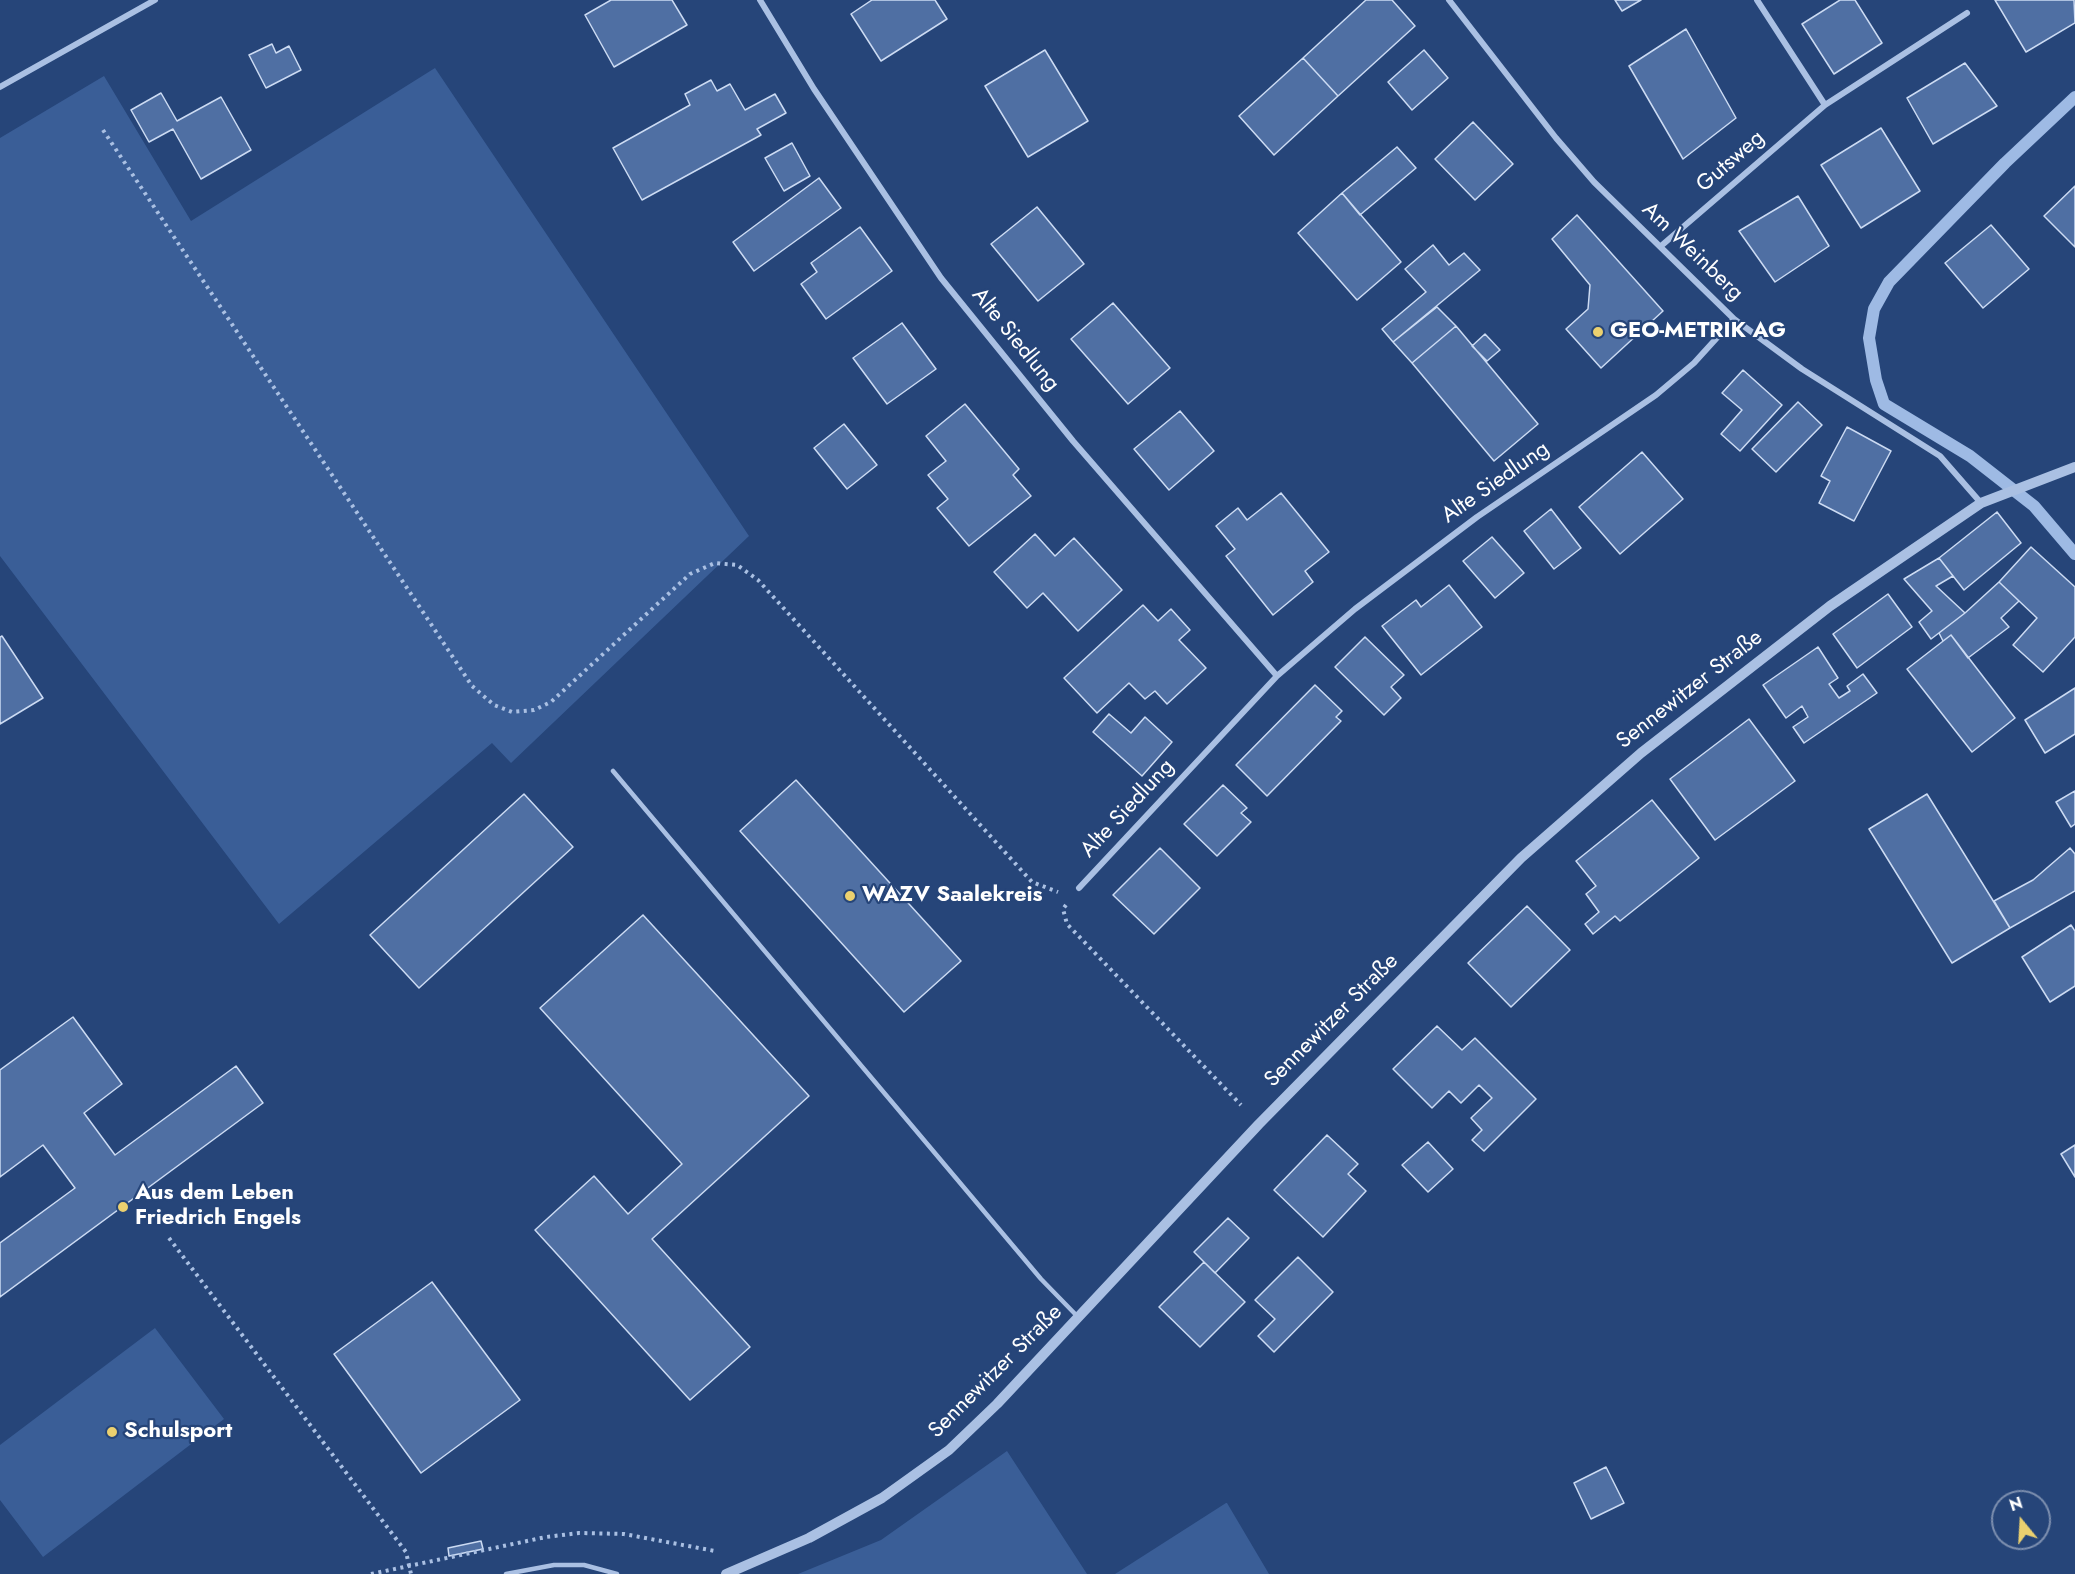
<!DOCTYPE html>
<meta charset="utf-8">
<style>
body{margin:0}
#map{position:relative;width:2075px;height:1574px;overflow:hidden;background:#264579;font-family:Jost,sans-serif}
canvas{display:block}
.north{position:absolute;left:1991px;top:1490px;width:60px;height:60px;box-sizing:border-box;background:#264579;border:2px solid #7d8faf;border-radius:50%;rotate:342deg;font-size:16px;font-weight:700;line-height:24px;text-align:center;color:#fff}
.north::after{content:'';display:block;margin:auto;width:21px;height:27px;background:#ebd06f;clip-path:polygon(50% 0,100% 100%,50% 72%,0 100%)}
</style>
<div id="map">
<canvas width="2075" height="1574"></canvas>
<div class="north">N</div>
</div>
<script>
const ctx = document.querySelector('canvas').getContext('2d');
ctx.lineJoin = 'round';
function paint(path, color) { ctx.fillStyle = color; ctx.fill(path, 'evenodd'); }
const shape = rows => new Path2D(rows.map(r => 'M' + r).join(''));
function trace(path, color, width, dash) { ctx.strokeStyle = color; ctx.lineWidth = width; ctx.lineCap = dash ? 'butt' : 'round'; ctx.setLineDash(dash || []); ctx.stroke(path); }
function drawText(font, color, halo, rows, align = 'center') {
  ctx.font = font + ' Jost,sans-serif'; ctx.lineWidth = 4.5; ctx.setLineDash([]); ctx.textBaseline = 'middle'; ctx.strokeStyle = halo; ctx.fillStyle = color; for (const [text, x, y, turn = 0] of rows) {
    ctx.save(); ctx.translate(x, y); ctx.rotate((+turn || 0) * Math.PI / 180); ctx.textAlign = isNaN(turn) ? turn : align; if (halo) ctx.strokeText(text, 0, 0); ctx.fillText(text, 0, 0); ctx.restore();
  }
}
const green = shape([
 [435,68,749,536,511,763,492,743,279,924,0,556,0,138,104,76,191,221],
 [155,1328,224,1419,43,1557,0,1500,0,1445],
 [1007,1451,1087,1574,798,1574,881,1540],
 [1227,1503,1269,1574,1115,1574,1226,1503]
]);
const stream = shape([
 [2075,97,2005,163,1889,282,1874,309,1869,338,1876,380,1884,404,1970,456,2034,506,2075,554]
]);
const building = shape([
 [611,0,672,0,687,25,614,67,585,15,611,0],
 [872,0,935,0,947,19,881,61,851,14,872,0],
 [1366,0,1392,0,1415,26,1338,96,1303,58,1366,0],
 [1615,0,1641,0,1622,11,1615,0],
 [1840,0,1855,0,1882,43,1834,74,1802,24,1840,0],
 [1995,0,2074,0,2075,23,2026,52,1995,0],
 [1686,29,1736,118,1683,159,1629,66,1686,29],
 [272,44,276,53,289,46,301,70,266,88,249,55,272,44],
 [1045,50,1088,121,1028,157,985,86,1045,50],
 [1424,50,1448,78,1412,110,1388,82,1424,50],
 [1303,58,1338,96,1274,155,1239,116,1303,58],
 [1965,63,1997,106,1933,144,1907,98,1965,63],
 [711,80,717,91,730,84,745,110,775,94,786,113,757,129,761,135,642,200,613,148,690,105,685,94,711,80],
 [161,93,177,121,221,97,251,150,201,179,173,129,149,142,131,110,161,93],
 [1473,122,1513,164,1475,200,1435,159,1473,122],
 [1881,128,1920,191,1861,228,1821,165,1881,128],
 [792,143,810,176,784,191,765,158,792,143],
 [1397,147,1416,168,1360,215,1342,193,1397,147],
 [819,178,841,208,754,271,733,242,819,178],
 [2075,186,2075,247,2044,216,2075,186],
 [1342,193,1401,262,1357,300,1298,233,1342,193],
 [1798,196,1829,246,1775,282,1739,231,1798,196],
 [1037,207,1084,264,1038,301,991,244,1037,207],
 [1577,215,1663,311,1601,368,1566,329,1588,309,1590,285,1552,239,1577,215],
 [1991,225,2029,269,1983,308,1945,263,1991,225],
 [860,227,892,271,826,319,801,284,817,272,811,263,860,227],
 [1433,245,1449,265,1464,253,1480,270,1393,342,1382,329,1426,292,1405,269,1433,245],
 [1113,303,1170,368,1128,404,1071,339,1113,303],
 [1437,307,1456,326,1412,363,1393,342,1437,307],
 [902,323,936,369,887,404,853,358,902,323],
 [1456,326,1538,424,1494,461,1412,363,1456,326],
 [1485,334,1500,350,1487,361,1472,346,1485,334],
 [1743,370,1782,405,1740,451,1721,434,1742,410,1722,393,1743,370],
 [1798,402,1822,425,1776,472,1752,449,1798,402],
 [965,404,1019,469,1013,475,1031,496,969,546,937,508,948,499,928,475,946,461,926,436,965,404],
 [1180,411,1214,451,1169,490,1134,449,1180,411],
 [844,424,877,465,847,489,814,448,844,424],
 [1847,427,1891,451,1854,521,1819,503,1830,481,1821,476,1847,427],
 [1642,452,1683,499,1620,554,1579,507,1642,452],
 [1281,493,1329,552,1305,571,1313,582,1273,615,1226,556,1235,549,1216,526,1238,508,1247,520,1281,493],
 [1551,509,1581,548,1554,569,1524,531,1551,509],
 [1997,512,2021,543,1964,590,1939,558,1997,512],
 [1035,534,1055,556,1074,538,1122,590,1078,631,1043,593,1027,608,994,572,1035,534],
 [1492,537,1524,573,1495,598,1463,561,1492,537],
 [2031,547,2075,587,2075,637,2043,672,2013,645,2037,618,1999,582,2031,547],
 [1939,558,1953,576,1936,586,1965,613,1931,639,1919,622,1932,611,1904,579,1939,558],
 [1999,582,2019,601,2001,618,2009,627,1968,658,1951,635,1943,641,1939,633,1965,613,1999,582],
 [1449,585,1482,627,1421,675,1382,626,1416,600,1421,607,1449,585],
 [1888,594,1912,627,1857,668,1833,634,1888,594],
 [1143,605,1158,621,1171,609,1190,630,1179,640,1206,668,1167,704,1155,691,1145,699,1129,683,1097,713,1064,678,1143,605],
 [1951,635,2015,718,1972,752,1907,669,1951,635],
 [2,636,43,698,0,724,0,637,2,636],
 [1365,637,1404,675,1391,687,1401,698,1384,715,1335,667,1365,637],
 [1818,647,1838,678,1829,684,1839,698,1850,691,1847,686,1863,674,1877,693,1804,743,1793,727,1808,717,1802,706,1786,718,1763,685,1818,647],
 [1315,685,1342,711,1336,717,1341,721,1267,796,1236,765,1315,685],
 [2075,688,2075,734,2045,753,2025,720,2075,688],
 [1109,714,1131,733,1145,717,1172,742,1142,776,1093,732,1109,714],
 [1749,719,1795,781,1715,840,1670,779,1749,719],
 [796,780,961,961,904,1012,740,831,796,780],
 [1223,785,1247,808,1241,813,1251,822,1217,856,1184,824,1223,785],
 [2075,791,2075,824,2071,827,2056,802,2075,791],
 [524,794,573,847,419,988,370,935,524,794],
 [1927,794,2010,928,1952,963,1869,829,1927,794],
 [1652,800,1699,858,1620,921,1615,916,1593,934,1585,924,1599,912,1586,894,1596,886,1576,861,1652,800],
 [1160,848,1200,888,1154,934,1113,895,1160,848],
 [2070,848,2075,854,2075,891,2010,928,1994,901,2033,880,2070,848],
 [1527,906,1570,950,1511,1007,1468,963,1527,906],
 [643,915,809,1096,652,1239,750,1347,690,1400,535,1230,594,1176,628,1214,682,1164,540,1008,643,915],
 [2071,925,2075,931,2075,986,2050,1002,2022,957,2071,925],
 [73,1017,122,1084,84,1113,115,1155,236,1066,263,1103,0,1297,0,1243,75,1188,43,1145,0,1177,0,1070,73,1017],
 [1437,1026,1462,1050,1475,1038,1536,1099,1484,1151,1472,1140,1482,1130,1471,1118,1492,1098,1479,1085,1461,1103,1449,1091,1432,1108,1393,1069,1437,1026],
 [1327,1135,1358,1164,1348,1174,1366,1191,1323,1237,1274,1190,1327,1135],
 [1428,1142,1453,1169,1428,1192,1402,1165,1428,1142],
 [2075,1145,2075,1177,2061,1154,2075,1145],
 [1228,1218,1249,1238,1215,1273,1194,1252,1228,1218],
 [1298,1257,1333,1292,1274,1352,1258,1336,1275,1319,1255,1300,1298,1257],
 [1204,1262,1245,1302,1200,1347,1159,1307,1204,1262],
 [432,1282,520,1400,421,1473,334,1354,432,1282],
 [1606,1467,1624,1503,1591,1519,1574,1483,1606,1467],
 [481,1541,483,1549,449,1556,448,1548,481,1541]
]);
const path = shape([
 [103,130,472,686,494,705,512,712,534,710,551,702,690,574,715,563,737,565,758,580,1032,882,1058,892],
 [1066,905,1063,909,1067,924,1241,1105],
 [169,1238,406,1552,411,1574],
 [371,1574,546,1537,579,1533,624,1534,715,1551]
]);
const service = shape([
 [613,771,1041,1279,1078,1317],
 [506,1574,554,1565,584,1565,617,1574]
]);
const minor = shape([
 [760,0,814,89,941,278,1073,441,1277,676],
 [1449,0,1556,138,1594,182,1734,319,1802,369,1940,456,1981,503],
 [0,87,155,0],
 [1825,105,1967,13],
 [1661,246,1825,105,1757,0],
 [1079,888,1277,676,1355,609,1477,517,1656,395,1694,363,1734,319]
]);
const tertiary = shape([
 [726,1574,809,1538,882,1498,949,1450,997,1404,1259,1124,1521,858,1641,753,1830,606,1981,503,2075,467]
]);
const markers = [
 [1598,332,6,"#ebd06f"],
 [850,896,6,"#ebd06f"],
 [123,1207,6,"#ebd06f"],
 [112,1432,6,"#ebd06f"]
];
const streetNames = [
 ["Gutsweg",1731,162,-41],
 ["Am Weinberg",1692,252,44],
 ["Alte Siedlung",1015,340,51],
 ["Alte Siedlung",1496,483,-35],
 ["Sennewitzer Straße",1690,690,-38],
 ["Alte Siedlung",1128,809,-47],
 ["Sennewitzer Straße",1332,1021,-45],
 ["Sennewitzer Straße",996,1372,-45]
];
const poiNames = [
 ["GEO-METRIK AG",1610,332],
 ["WAZV Saalekreis",862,896],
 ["Aus dem Leben",135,1194],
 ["Friedrich Engels",135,1219],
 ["Schulsport",124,1432]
];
paint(green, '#3a5e97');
trace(stream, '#9ebae4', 12);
paint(building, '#4f6fa3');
trace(building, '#ccdbf3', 1.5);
trace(path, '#aac0e3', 4, [3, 4.5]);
trace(service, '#aac0e3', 4.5);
trace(minor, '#aac0e3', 6);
trace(tertiary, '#aac0e3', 10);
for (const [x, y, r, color] of markers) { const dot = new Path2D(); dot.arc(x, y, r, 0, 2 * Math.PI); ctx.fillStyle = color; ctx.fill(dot); trace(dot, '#264579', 2); }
drawText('22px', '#fff', '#264579', streetNames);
drawText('bold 22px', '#fff', '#264579', poiNames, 'left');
</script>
